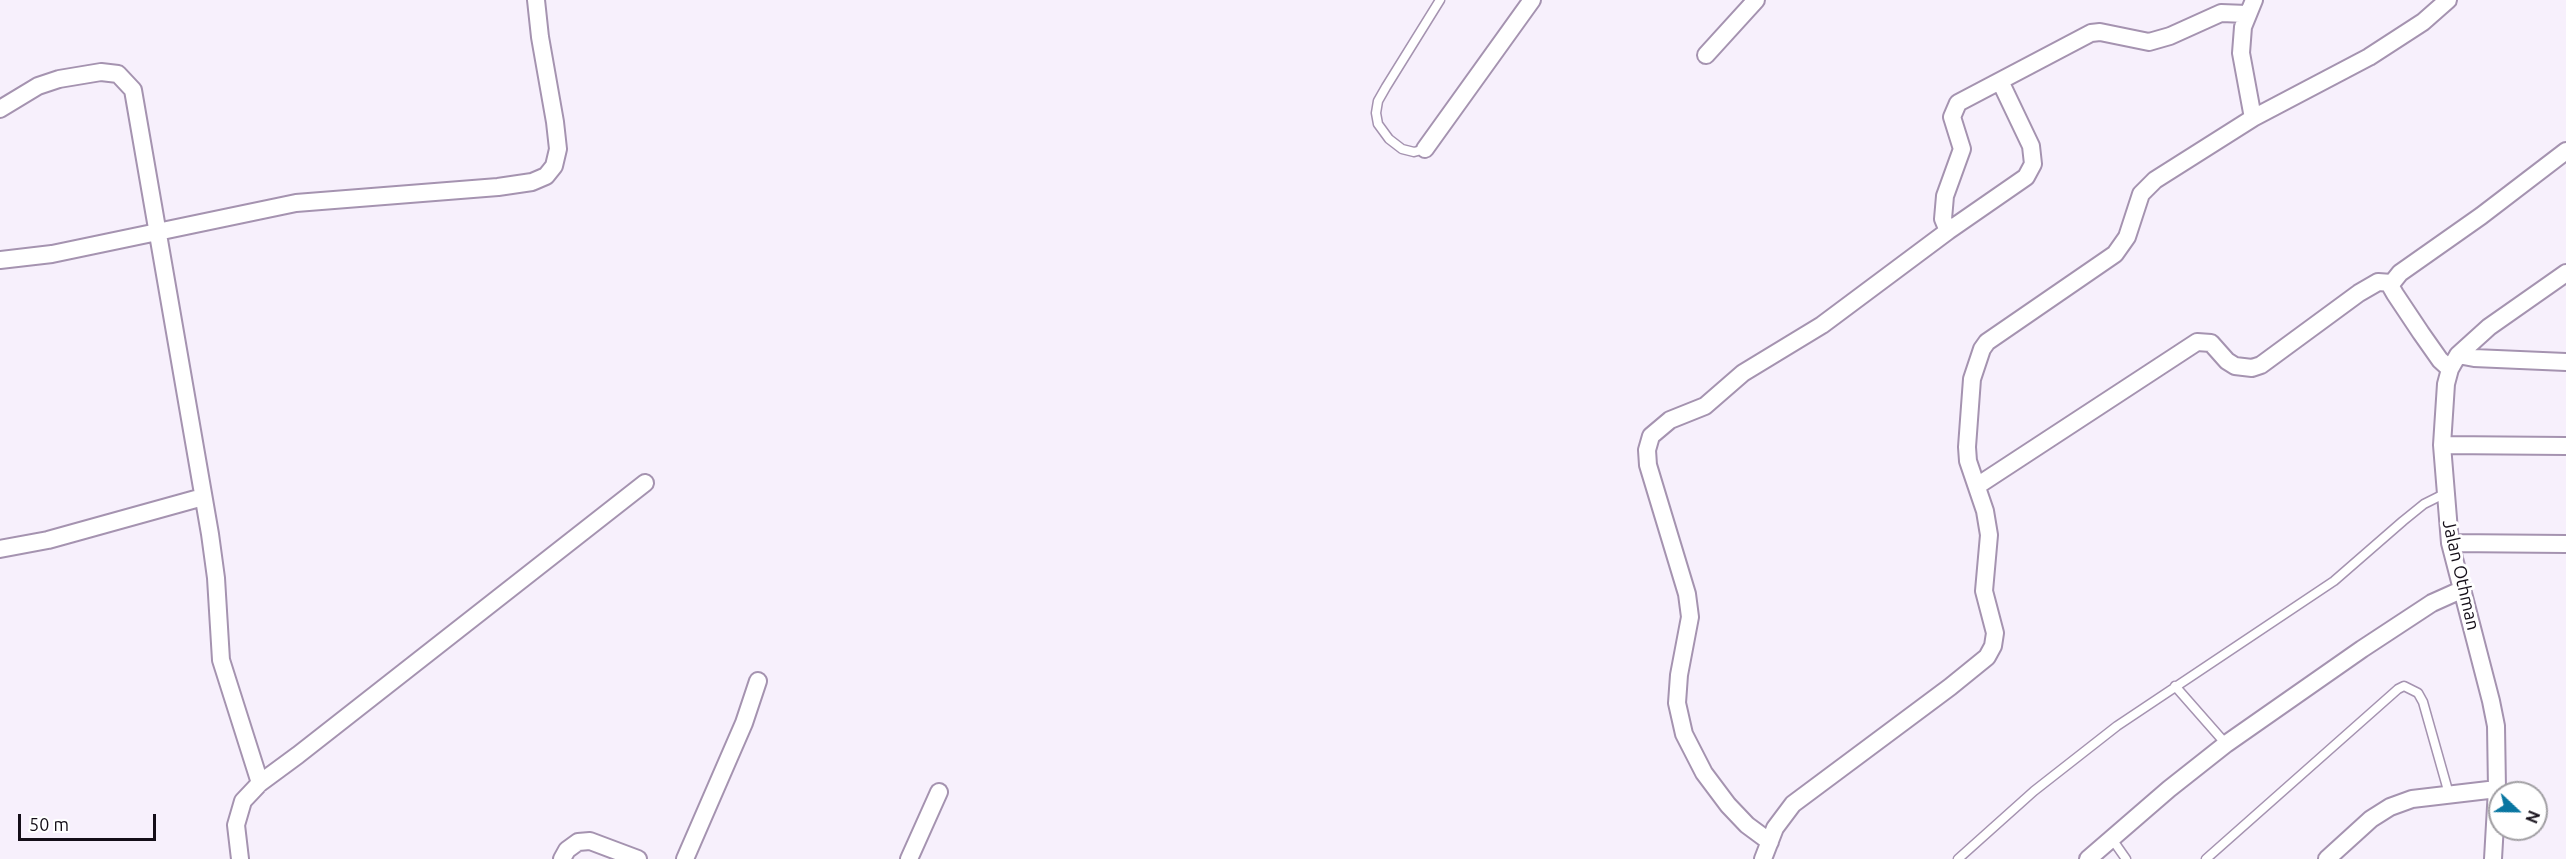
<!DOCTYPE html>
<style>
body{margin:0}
#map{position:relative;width:2566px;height:859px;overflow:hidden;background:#f7f0fc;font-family:Ubuntu,sans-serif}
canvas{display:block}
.north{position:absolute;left:2488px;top:781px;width:60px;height:60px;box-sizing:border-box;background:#fff;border:2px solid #a19fa3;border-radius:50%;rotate:112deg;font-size:16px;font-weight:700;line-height:24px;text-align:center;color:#140e18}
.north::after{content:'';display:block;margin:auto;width:21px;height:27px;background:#0976a1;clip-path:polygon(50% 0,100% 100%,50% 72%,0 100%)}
.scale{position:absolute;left:18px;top:814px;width:138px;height:27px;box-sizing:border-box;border:3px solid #140e18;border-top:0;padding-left:8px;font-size:18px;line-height:21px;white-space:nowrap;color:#140e18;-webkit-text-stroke:4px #fff;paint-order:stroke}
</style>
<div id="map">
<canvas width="2566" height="859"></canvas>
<div class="north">N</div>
<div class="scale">50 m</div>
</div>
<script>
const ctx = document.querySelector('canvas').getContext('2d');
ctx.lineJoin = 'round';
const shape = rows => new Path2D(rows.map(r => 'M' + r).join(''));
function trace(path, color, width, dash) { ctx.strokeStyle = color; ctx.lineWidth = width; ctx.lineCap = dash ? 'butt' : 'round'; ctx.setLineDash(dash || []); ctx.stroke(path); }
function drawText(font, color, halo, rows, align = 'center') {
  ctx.font = font + ' Ubuntu,sans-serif'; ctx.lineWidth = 6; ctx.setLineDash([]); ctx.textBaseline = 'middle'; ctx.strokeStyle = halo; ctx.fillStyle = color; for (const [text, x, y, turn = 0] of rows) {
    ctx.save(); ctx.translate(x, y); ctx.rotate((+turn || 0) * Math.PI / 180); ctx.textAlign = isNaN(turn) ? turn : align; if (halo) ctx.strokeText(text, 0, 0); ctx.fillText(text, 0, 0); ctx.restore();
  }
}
const lane = shape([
 [1425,149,1414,152,1402,149,1389,139,1378,124,1376,113,1378,101,1386,87,1440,0],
 [2175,686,2226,744],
 [2112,839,2126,859],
 [1958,859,2034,791,2117,726,2334,581,2403,521,2424,504,2444,494],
 [2206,859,2398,689,2404,686,2418,693,2423,702,2449,794]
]);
const street = shape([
 [1706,55,1756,0],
 [0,109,38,86,59,79,101,72,118,74,133,90,210,534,216,578,221,660,260,783],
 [2253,118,2241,53,2243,27,2254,0],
 [1425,149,1532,0],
 [1948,231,1943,219,1945,196,1962,149,1952,117,1958,103,2091,33,2100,32,2149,42,2170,36,2221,13,2247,14],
 [0,260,52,254,296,203,498,187,532,182,546,176,554,166,558,149,555,122,540,37,536,0],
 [2458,355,2474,358,2566,362],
 [2450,369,2440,360,2421,333,2395,294,2391,287,2392,283,2400,273,2481,216,2566,151],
 [2442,445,2566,446],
 [1977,486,2197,342,2211,343,2227,361,2235,366,2252,368,2261,365,2359,293,2378,282,2392,283],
 [2450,543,2566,544],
 [0,549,48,540,203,497],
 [1770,842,1747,825,1728,805,1704,773,1684,734,1677,703,1679,675,1690,617,1687,594,1648,465,1647,450,1651,436,1670,420,1705,406,1743,373,1822,325,1948,231,2026,177,2033,164,2031,146,2000,81],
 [240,859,236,825,243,801,260,783,298,755,645,483],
 [562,859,567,850,578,842,590,841,638,859],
 [685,859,744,723,758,681],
 [909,859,939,792],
 [1763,859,1775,828,1793,804,1950,687,1987,657,1993,646,1995,633,1984,591,1989,535,1985,511,1968,461,1967,447,1972,379,1982,349,1987,342,2115,254,2127,237,2141,194,2155,180,2253,118,2369,57,2423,22,2448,0],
 [2088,859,2169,789,2226,744,2362,649,2432,603,2461,590],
 [2327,859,2371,819,2390,807,2412,799,2497,789],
 [2493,859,2497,789,2496,726,2491,701,2450,543,2442,445,2446,384,2450,369,2458,355,2489,327,2566,273]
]);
const streetNames = [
 ["Jalan Othman",2461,575,77]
];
trace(lane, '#a593b0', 11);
trace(street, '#a593b0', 20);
trace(lane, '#fff', 8);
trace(street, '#fff', 16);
drawText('18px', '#140e18', '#fff', streetNames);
</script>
